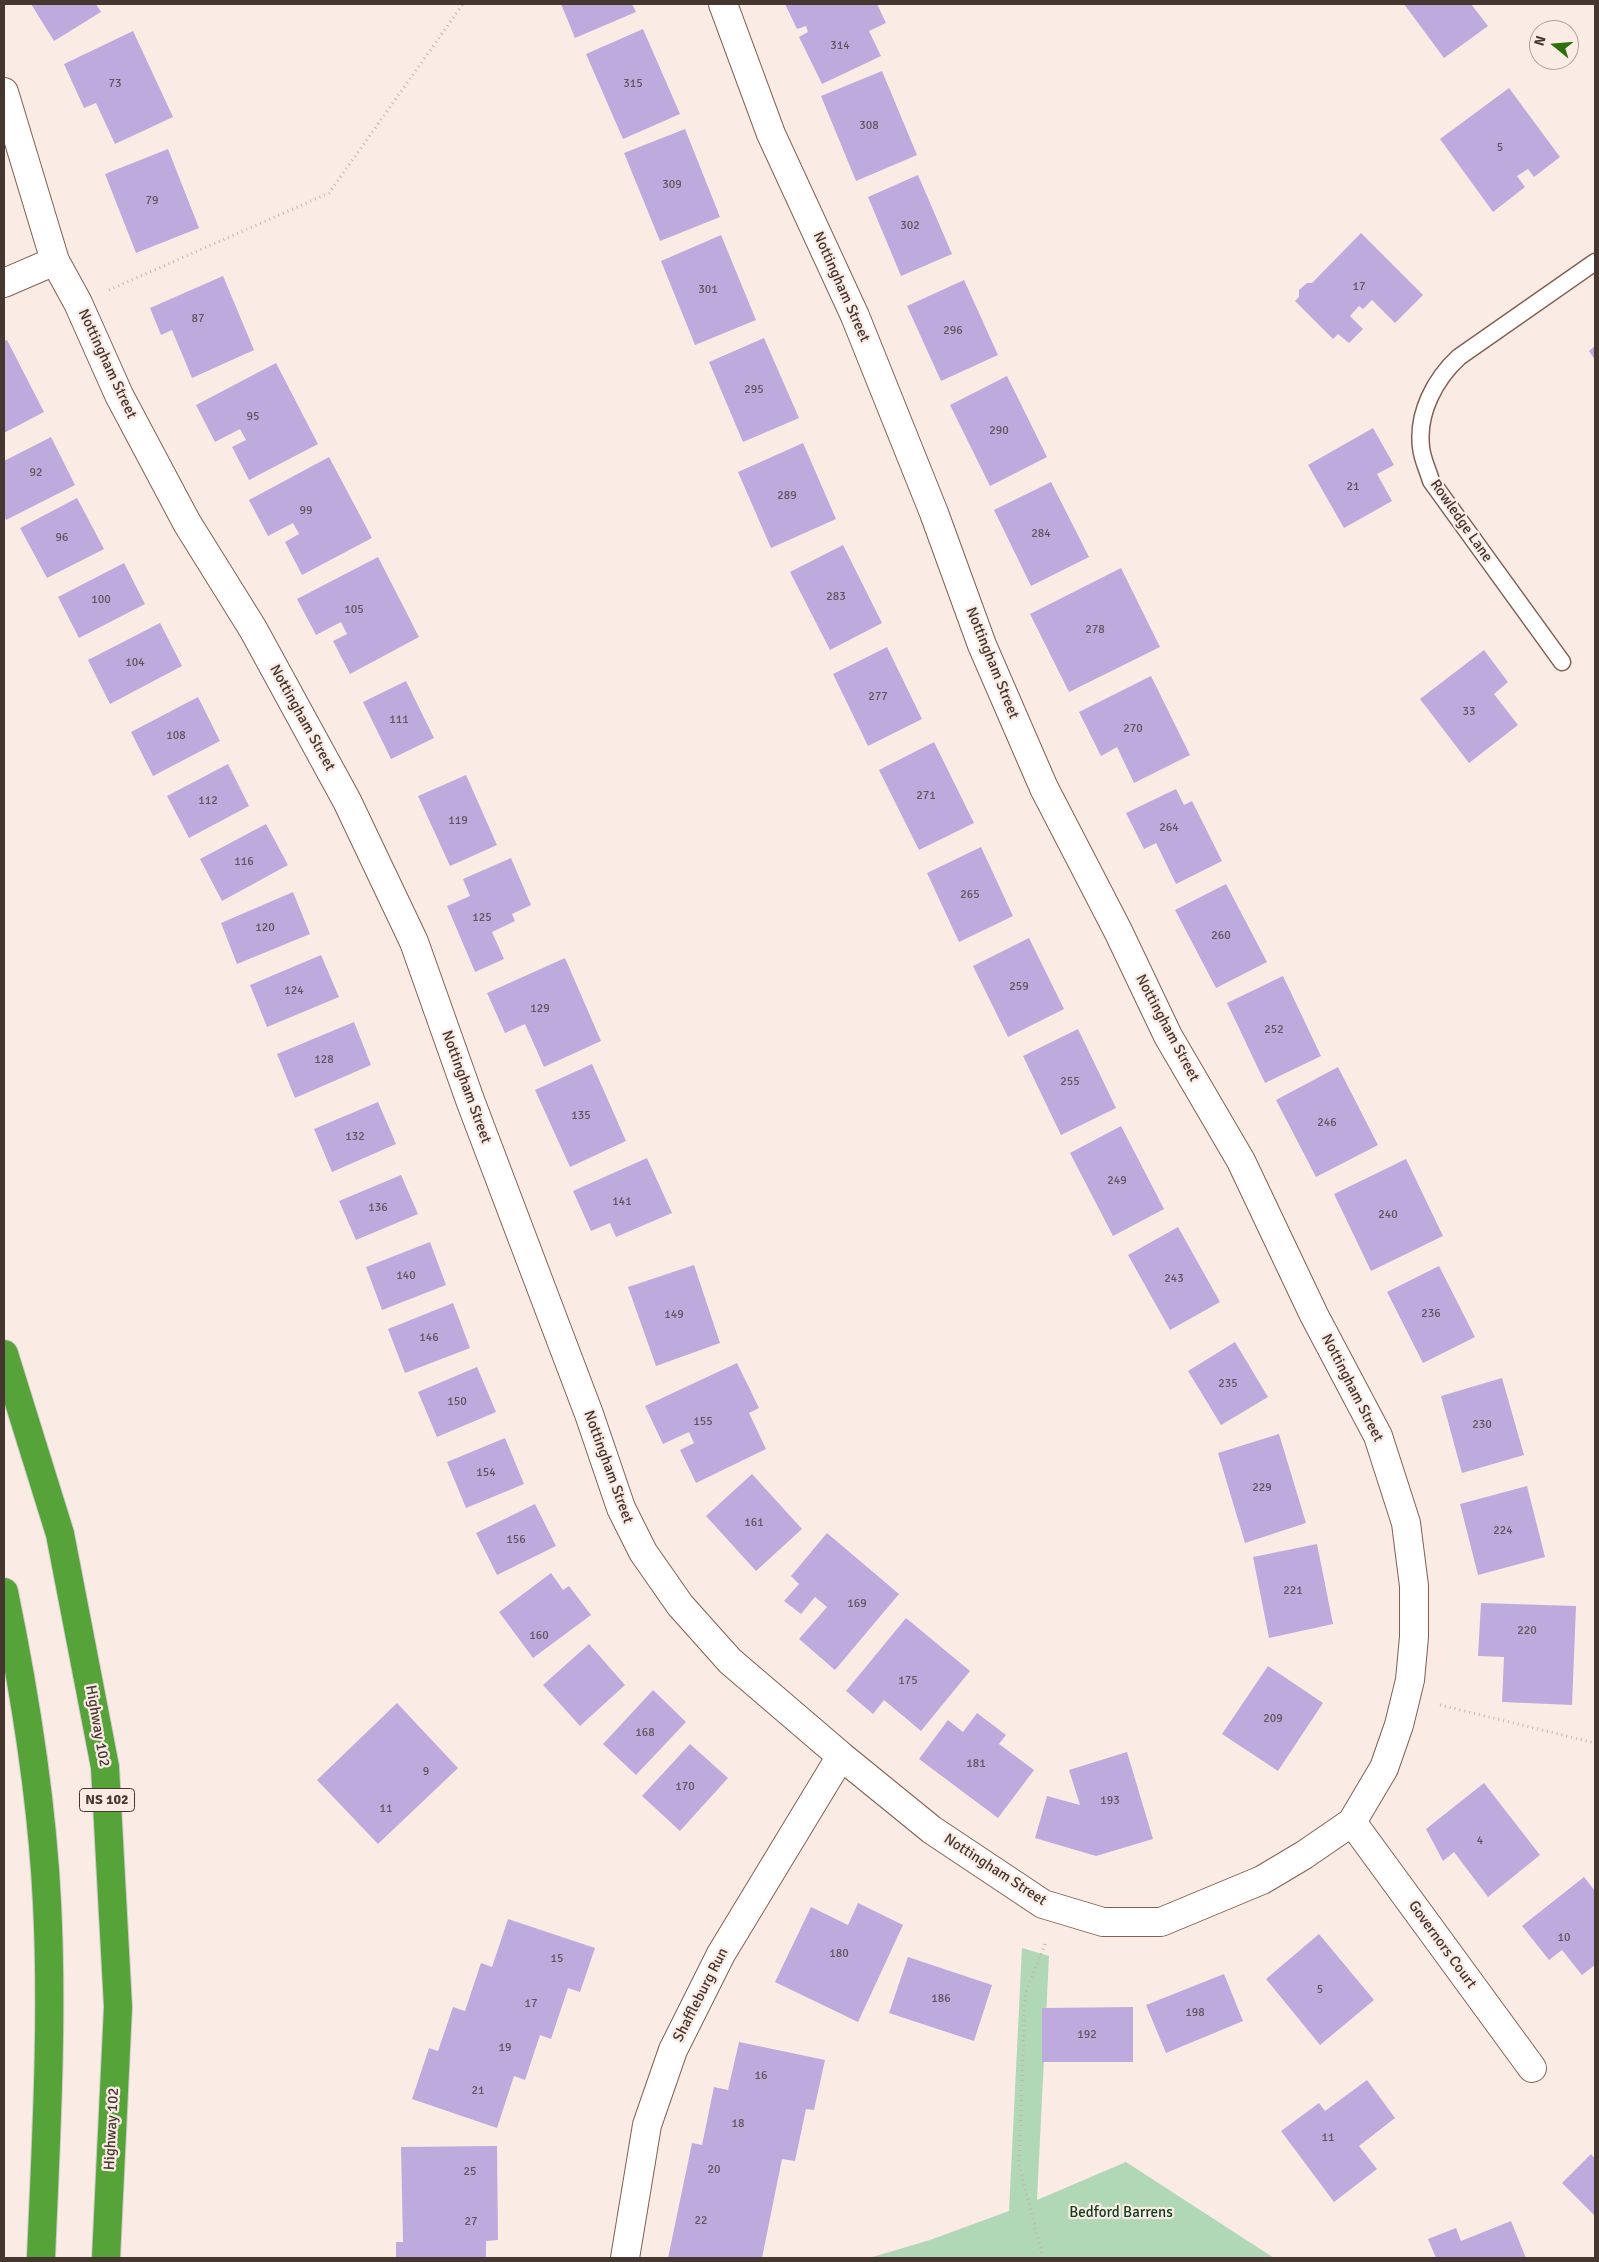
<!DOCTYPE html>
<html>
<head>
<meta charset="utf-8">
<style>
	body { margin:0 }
	#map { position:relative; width:1599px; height:2262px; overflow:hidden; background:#fbebe5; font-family:Signika,sans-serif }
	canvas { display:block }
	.frame { position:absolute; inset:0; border:5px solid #453630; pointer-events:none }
	.north { position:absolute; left:1529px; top:20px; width:50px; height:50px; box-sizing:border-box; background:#fbebe5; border:1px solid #b2a39d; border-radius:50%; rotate:287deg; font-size:14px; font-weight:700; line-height:20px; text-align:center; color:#453630 }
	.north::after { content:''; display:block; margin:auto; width:18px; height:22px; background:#2c6f0b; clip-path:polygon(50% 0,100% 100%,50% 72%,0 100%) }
</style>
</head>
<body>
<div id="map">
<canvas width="1599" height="2262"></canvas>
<div class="frame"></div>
<div class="north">N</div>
</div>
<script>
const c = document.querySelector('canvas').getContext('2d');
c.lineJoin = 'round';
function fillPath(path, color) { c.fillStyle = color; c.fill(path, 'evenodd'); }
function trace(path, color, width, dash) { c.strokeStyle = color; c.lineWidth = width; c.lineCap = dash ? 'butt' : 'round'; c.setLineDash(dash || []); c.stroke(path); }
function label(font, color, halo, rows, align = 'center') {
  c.font = font + ' Signika,sans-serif'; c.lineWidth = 4.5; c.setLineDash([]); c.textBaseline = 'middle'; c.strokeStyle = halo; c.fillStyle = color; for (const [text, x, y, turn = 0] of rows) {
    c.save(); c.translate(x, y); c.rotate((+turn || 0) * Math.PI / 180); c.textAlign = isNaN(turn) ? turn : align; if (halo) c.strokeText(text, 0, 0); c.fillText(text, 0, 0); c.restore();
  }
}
fillPath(new Path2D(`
	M1022,1948L1049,1956L1037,2200L1126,2162L1274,2258H869L930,2240L1009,2211Z`), '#b0d7b6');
fillPath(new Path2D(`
	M31,4H96L101,12L54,41Z
	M561,4H632L636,12L575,38Z
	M785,4H877L886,23L869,31L881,56L822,84L799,37L808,32L806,26L797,29Z
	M1404,4H1471L1488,26L1444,58Z
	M643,29L680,114L623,139L586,54Z
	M133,31L173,117L115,144L96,103L84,108L64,64Z
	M882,71L917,155L856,181L821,96Z
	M1509,88L1560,157L1534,177L1528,169L1517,176L1525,187L1493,212L1440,139Z
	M685,129L720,217L660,241L624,153Z
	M168,149L199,228L136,253L105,174Z
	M918,175L952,254L901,276L868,197Z
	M1361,233L1423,295L1395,323L1372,300L1363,309L1359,306L1350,316L1363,329L1349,343L1338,334L1333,339L1295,301L1299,297V290L1307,283H1312Z
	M721,235L756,320L695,345L661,261Z
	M223,276L254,350L192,378L172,330L161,335L150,308Z
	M964,280L998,355L941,381L907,306Z
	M764,338L799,418L743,442L709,362Z
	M7,340L44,412L4,433V341Z
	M1595,346V360L1589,351Z
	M276,363L318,444L249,480L232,447L246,440L240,429L215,442L196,405Z
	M1007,376L1047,457L990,486L950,405Z
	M1373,428L1394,465L1377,474L1392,501L1344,528L1308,465Z
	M51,437L75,485L6,520L4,515V461Z
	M803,443L836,519L771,548L738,472Z
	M329,457L372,538L302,575L285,542L299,534L293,523L268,536L249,500Z
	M1051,482L1089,557L1031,586L994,510Z
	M77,498L104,549L47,578L20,528Z
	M843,545L882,623L830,650L790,572Z
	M378,557L419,637L350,674L333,641L347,634L341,622L316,635L297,599Z
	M124,563L145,604L79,638L58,597Z
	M1121,568L1160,647L1069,692L1030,614Z
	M160,623L182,666L110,704L88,660Z
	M887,647L922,719L868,746L833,674Z
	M1484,650L1508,682L1494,694L1518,725L1469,763L1420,699Z
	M1151,676L1190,755L1134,783L1117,747L1101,756L1079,712Z
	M406,681L434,738L391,759L363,702Z
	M198,697L220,741L153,776L131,732Z
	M934,742L974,823L919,850L879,770Z
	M228,764L249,806L189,838L167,796Z
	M466,775L497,845L450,866L418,796Z
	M1176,789L1184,805L1192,801L1222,861L1176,884L1156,843L1144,849L1126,813Z
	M266,824L288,865L222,901L200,859Z
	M981,847L1013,916L959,942L927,873Z
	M511,858L531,905L512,914L515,921L492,932L504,959L475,972L447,906L470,896L463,879Z
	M1226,884L1267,962L1216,988L1175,910Z
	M293,892L310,934L237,964L221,923Z
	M1029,938L1064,1009L1008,1037L973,966Z
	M321,955L339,997L267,1027L250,985Z
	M565,958L601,1041L544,1067L525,1024L505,1033L487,993Z
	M1283,976L1321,1056L1265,1083L1227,1003Z
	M354,1022L371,1065L295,1098L277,1054Z
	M1078,1029L1116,1108L1061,1135L1023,1056Z
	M592,1064L626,1141L570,1167L535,1090Z
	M1338,1067L1378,1145L1316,1177L1276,1100Z
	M378,1102L396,1144L332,1172L314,1129Z
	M1121,1126L1164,1209L1113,1236L1070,1153Z
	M647,1158L672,1213L616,1237L610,1223L591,1231L573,1191Z
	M1406,1159L1443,1236L1371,1271L1334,1194Z
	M401,1175L418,1214L356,1240L339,1201Z
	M1178,1227L1220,1302L1170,1330L1128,1255Z
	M430,1242L446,1285L382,1310L366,1267Z
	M694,1265L720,1343L656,1366L628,1287Z
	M1439,1266L1475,1337L1423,1363L1387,1292Z
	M453,1303L470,1348L405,1373L388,1329Z
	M1235,1342L1268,1397L1221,1425L1188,1371Z
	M737,1363L759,1408L749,1413L766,1449L696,1483L680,1450L694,1443L689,1432L663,1444L645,1406Z
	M477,1367L496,1412L437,1437L418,1392Z
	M1502,1378L1524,1455L1462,1473L1441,1396Z
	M1279,1434L1306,1523L1245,1543L1218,1453Z
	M505,1438L524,1484L466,1508L447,1462Z
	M752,1474L802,1529L756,1571L706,1516Z
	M1527,1486L1545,1557L1478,1575L1460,1504Z
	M535,1504L556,1546L497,1575L476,1533Z
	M827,1533L899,1594L835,1670L799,1639L827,1607L815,1597L801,1614L784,1601L799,1584L791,1576Z
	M1317,1544L1333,1624L1269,1638L1253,1557Z
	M551,1573L563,1590L569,1586L591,1615L533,1658L499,1612Z
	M1481,1603L1576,1606L1572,1705L1502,1702L1504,1657L1478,1656Z
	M906,1618L970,1671L921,1731L884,1700L873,1714L846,1691Z
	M589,1644L625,1685L580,1726L543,1685Z
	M1268,1666L1323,1703L1278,1771L1222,1734Z
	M653,1690L686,1722L636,1775L603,1744Z
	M397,1703L458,1768L378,1844L317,1780Z
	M977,1713L1006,1735L999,1744L1034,1770L998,1818L919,1759L948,1720L963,1732Z
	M690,1744L728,1778L680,1831L642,1796Z
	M1127,1752L1153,1839L1096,1856L1035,1838L1047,1796L1080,1805L1069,1770Z
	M1484,1783L1540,1855L1488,1897L1454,1852L1443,1861L1426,1829Z
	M1584,1877L1595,1891V1965L1582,1975L1562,1950L1549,1960L1522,1926Z
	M858,1903L903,1925L858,2022L775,1982L811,1907L848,1925Z
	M508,1919L595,1948L580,1992L568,1988L551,2039L540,2035L525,2080L514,2076L497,2128L412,2099L429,2048L438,2051L453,2007L465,2011L481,1963L492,1967Z
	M1319,1934L1374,2000L1320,2045L1266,1979Z
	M908,1957L992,1985L974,2041L889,2013Z
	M1224,1974L1243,2021L1166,2053L1146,2005Z
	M1133,2007V2062H1042V2008Z
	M739,2042L825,2060L814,2110L806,2109L795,2161L782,2159L762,2258H668L692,2143L702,2145L714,2087L728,2090Z
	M1367,2080L1395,2118L1359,2146L1377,2169L1334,2202L1281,2131L1319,2103L1325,2111Z
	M497,2146L498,2240L486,2241V2258H396V2242H403L401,2147Z
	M1591,2154L1595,2159V2216L1562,2183Z
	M1511,2221L1526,2258H1436L1428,2239L1456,2228L1461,2241Z`), '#bfaade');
const lane = new Path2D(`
	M1562,662L1431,481C1428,470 1422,459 1421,447C1417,413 1435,379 1459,357L1595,262`);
const street = new Path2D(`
	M4,92L55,261L78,303L119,395L187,523L253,629L347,801L414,942L470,1100L589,1414L621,1508L643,1552L680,1605L730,1661L841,1756L932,1830L1043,1904L1103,1922H1161L1262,1880L1304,1855L1352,1822L1384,1768L1399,1725L1410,1680L1414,1637V1586L1406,1523L1378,1436L1314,1315L1241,1161L1168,1036L1118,931L1044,788L982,645L934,513L855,316L771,134L723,4
	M4,283L55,261
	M1352,1822L1532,2068
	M625,2258L647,2125L673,2050L721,1954L841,1756`);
const highway = new Path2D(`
	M4,1354L60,1534L105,1767L118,2007L106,2258
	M4,1592C25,1694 42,1799 47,1903C53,2021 46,2140 41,2258`);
trace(lane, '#826053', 19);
trace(street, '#826053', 30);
trace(highway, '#cfcbc9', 30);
trace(new Path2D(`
	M109,290L329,193L463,4
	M1440,1705L1595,1743
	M1043,2258L1019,2164L1025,1994L1046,1942`), '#c4b4ae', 3, [1, 4]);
trace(lane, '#fff', 16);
trace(street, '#fff', 28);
trace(highway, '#55a339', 28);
label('12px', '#64535c', null, [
	["314",840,46],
	["73",115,84],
	["315",633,84],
	["308",869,126],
	["5",1500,148],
	["309",672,185],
	["79",152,201],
	["302",910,226],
	["17",1359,287],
	["301",708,290],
	["87",198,319],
	["296",953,331],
	["295",754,390],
	["95",253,417],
	["290",999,431],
	["92",36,473],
	["21",1353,487],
	["289",787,496],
	["99",306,511],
	["284",1041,534],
	["96",62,538],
	["283",836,597],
	["100",101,600],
	["105",354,610],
	["278",1095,630],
	["104",135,663],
	["277",878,697],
	["33",1469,712],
	["111",399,720],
	["270",1133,729],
	["108",176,736],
	["271",926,796],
	["112",208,801],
	["119",458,821],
	["264",1169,828],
	["116",244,862],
	["265",970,895],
	["125",482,918],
	["120",265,928],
	["260",1221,936],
	["259",1019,987],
	["124",294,991],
	["129",540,1009],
	["252",1274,1030],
	["128",324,1060],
	["255",1070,1082],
	["135",581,1116],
	["246",1327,1123],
	["132",355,1137],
	["249",1117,1181],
	["141",622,1202],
	["136",378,1208],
	["240",1388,1215],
	["140",406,1276],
	["243",1174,1279],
	["236",1431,1314],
	["149",674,1315],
	["146",429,1338],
	["235",1228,1384],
	["150",457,1402],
	["155",703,1422],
	["230",1482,1425],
	["154",486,1473],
	["229",1262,1488],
	["161",754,1523],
	["224",1503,1531],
	["156",516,1540],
	["221",1293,1591],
	["169",857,1604],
	["220",1527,1631],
	["160",539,1636],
	["175",908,1681],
	["209",1273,1719],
	["168",645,1733],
	["181",976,1764],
	["9",426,1772],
	["170",685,1787],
	["193",1110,1801],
	["11",386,1809],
	["4",1480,1841],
	["10",1564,1938],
	["180",839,1954],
	["15",557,1959],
	["5",1320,1990],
	["186",941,1999],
	["17",531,2004],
	["198",1195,2013],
	["192",1087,2035],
	["19",505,2048],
	["16",761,2076],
	["21",478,2091],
	["18",738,2124],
	["11",1328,2138],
	["20",714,2170],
	["25",470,2172],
	["22",701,2221],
	["27",471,2222]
]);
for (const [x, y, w] of [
	[107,1800,55]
]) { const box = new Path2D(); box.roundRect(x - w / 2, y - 11.5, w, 23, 4); c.fillStyle = '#fbebe5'; c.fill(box); trace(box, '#453630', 1); }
label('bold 14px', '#453630', null, [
	["NS 102",107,1800]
]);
label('15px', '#453630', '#fbebe5', [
	["Nottingham Street",841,287,66],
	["Nottingham Street",107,364,65],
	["Rowledge Lane",1461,521,55],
	["Nottingham Street",992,663,68],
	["Nottingham Street",302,718,61],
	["Nottingham Street",1167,1028,62],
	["Nottingham Street",466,1087,70],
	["Nottingham Street",1352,1388,63],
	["Nottingham Street",608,1467,70],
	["Highway 102",97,1726,80],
	["Nottingham Street",995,1870,33],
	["Governors Court",1442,1945,54],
	["Shaffleburg Run",701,1995,-63],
	["Highway 102",112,2129,-87]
]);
label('15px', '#0a421d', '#fbebe5', [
	["Bedford Barrens",1121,2213]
]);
</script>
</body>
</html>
